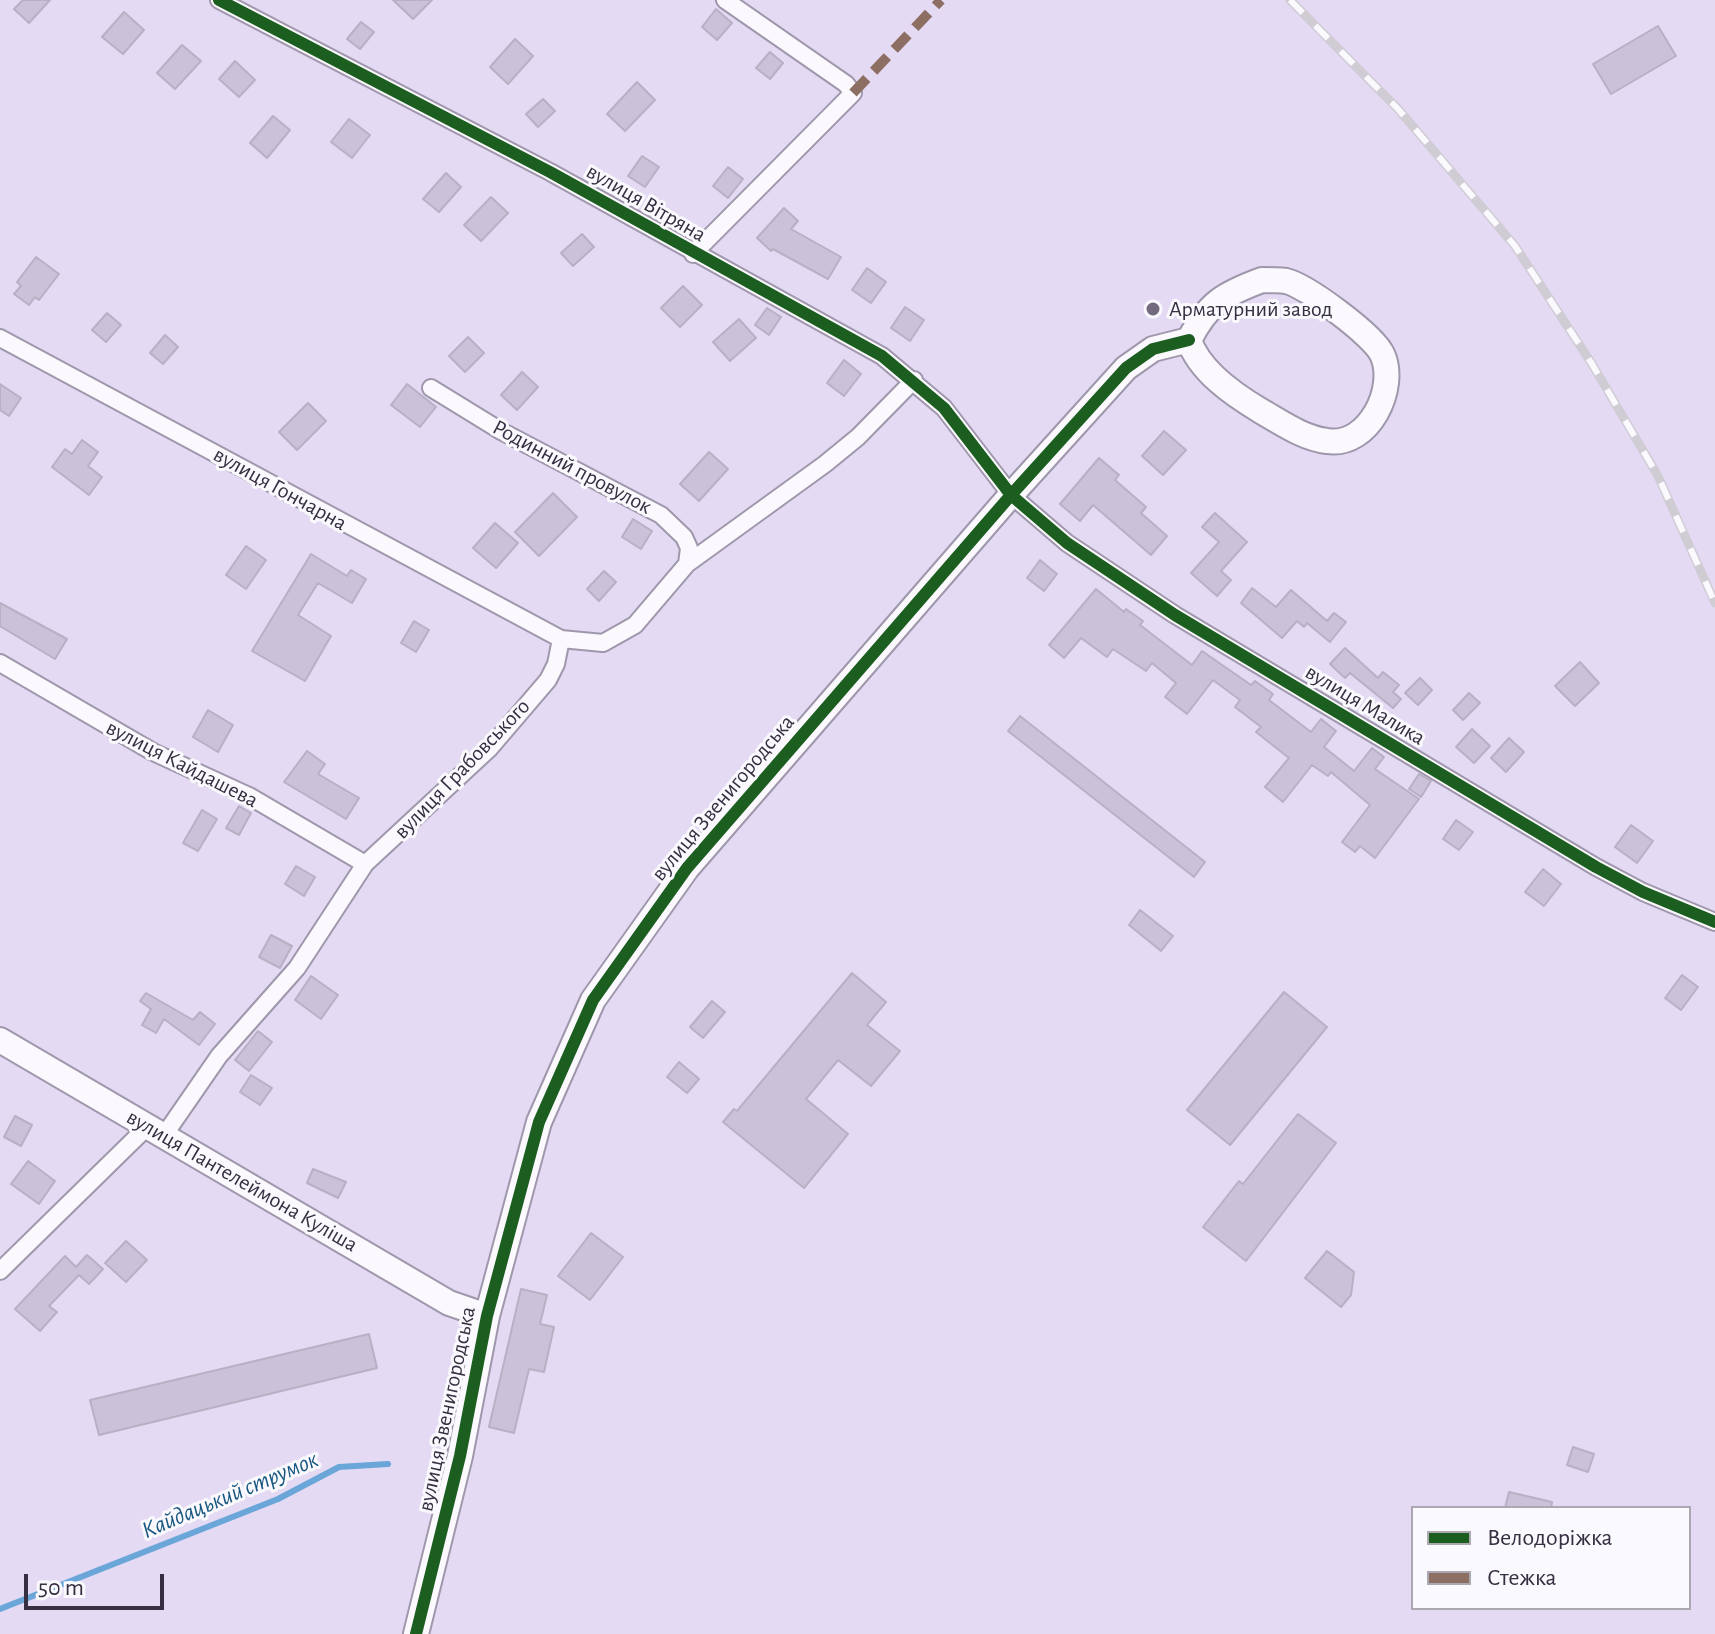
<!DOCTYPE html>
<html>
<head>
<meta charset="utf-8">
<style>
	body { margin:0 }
	#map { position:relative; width:1715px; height:1634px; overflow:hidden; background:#e4daf4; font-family:"Alegreya Sans",sans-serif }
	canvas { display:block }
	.legend { position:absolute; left:1411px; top:1506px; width:280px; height:104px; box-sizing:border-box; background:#faf9fd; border:2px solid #aca8b2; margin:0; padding:10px 14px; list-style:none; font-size:24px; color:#362e41 }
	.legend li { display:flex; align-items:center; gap:16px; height:40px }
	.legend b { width:40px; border:2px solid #aca8b2 }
	.scale { position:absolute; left:24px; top:1574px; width:140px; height:36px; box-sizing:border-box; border:4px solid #362e41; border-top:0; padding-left:10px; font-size:24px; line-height:28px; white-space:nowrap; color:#362e41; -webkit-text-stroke:6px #faf9fd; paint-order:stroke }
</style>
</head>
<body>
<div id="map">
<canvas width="1715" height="1634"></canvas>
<ul class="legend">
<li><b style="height:10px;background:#1b5e20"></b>Велодоріжка</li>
<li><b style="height:10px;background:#8d6e63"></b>Стежка</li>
</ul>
<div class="scale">50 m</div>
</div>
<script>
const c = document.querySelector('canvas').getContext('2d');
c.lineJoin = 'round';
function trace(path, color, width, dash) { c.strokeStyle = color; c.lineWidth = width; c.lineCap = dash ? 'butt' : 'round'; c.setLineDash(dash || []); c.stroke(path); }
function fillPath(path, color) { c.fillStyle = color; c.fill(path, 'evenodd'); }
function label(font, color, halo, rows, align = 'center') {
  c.font = font + ' "Alegreya Sans",sans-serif'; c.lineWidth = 6; c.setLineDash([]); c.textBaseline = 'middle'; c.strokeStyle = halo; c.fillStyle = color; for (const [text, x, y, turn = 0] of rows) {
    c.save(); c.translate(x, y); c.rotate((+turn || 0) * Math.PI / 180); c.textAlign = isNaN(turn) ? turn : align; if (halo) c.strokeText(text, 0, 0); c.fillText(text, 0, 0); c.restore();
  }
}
trace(new Path2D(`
	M0,1609L278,1499L339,1467L388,1464`), '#6ba6d9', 6);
const building = new Path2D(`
	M23,0H50L29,23L14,9Z
	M393,0H432L413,19Z
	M716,9L732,23L717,40L702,27Z
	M124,12L144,30L123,54L102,37Z
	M361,22L374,32L360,49L347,39Z
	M1658,26L1676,56L1611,94L1593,64Z
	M515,39L533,56L508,84L490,67Z
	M182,45L201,61L175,89L157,73Z
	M770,52L783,63L770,79L756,68Z
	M235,61L255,80L239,97L219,79Z
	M637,82L655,100L625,131L607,114Z
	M543,99L555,111L538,127L526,114Z
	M273,116L290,130L267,158L250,143Z
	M349,119L370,135L352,158L331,142Z
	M642,156L659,167L645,187L628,176Z
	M728,167L743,179L728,198L713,186Z
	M446,173L461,187L439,212L423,199Z
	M491,197L508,213L481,241L464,225Z
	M784,208L798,221L791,229L841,257L828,279L773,249L771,251L757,238Z
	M582,234L594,247L573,266L561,253Z
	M36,257L59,274L39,300L35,297L29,305L14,294L21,286L17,282Z
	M867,268L886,282L871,303L852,290Z
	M683,286L702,305L680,327L661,308Z
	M905,307L924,320L910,341L891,328Z
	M767,308L781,317L769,335L755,325Z
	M107,313L121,325L106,342L92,330Z
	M739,319L756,338L730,361L713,342Z
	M165,335L178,347L163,364L150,353Z
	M468,337L484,353L465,372L449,356Z
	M844,360L861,374L844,396L827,383Z
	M522,372L538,387L517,410L501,395Z
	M0,384L21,398L9,416L0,410Z
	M407,384L436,407L420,427L391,405Z
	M308,403L326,421L297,450L279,432Z
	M1164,431L1186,450L1163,475L1142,456Z
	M82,440L98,452L88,466L102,477L89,495L52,467L65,449L72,454Z
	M709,452L728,469L699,501L680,484Z
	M1099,458L1119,475L1115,480L1146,507L1141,513L1167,536L1151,555L1093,505L1080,521L1060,504Z
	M553,493L577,517L539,556L515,532Z
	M1215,513L1247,542L1221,571L1231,580L1217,596L1191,573L1219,542L1202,527Z
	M633,519L652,531L641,549L622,537Z
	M495,523L518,543L496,568L473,548Z
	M246,546L266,560L246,589L226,575Z
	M311,554L347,576L351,570L366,579L352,603L318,583L298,615L331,636L305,681L252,651Z
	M1040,560L1057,574L1044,591L1027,578Z
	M604,571L616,582L599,601L587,589Z
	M1252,588L1276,607L1291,590L1327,621L1334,613L1346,622L1330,642L1307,623L1304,627L1297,621L1282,638L1241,603Z
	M1096,589L1124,612L1126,609L1143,621L1140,625L1192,665L1202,651L1251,685L1255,681L1273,694L1269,700L1311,732L1321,719L1336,731L1324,747L1354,771L1372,748L1384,757L1375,769L1419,799L1375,858L1360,846L1355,852L1342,842L1370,805L1331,772L1328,776L1312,765L1283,802L1265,787L1289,758L1256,732L1261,727L1235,707L1240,700L1213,680L1187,714L1165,697L1176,683L1152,663L1146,671L1113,649L1107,657L1081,638L1064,658L1049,645Z
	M0,603L67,639L55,659L0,626Z
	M414,621L429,630L416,652L401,643Z
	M1345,648L1378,678L1383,672L1399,685L1393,692L1401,699L1393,708L1350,673L1345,678L1330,664Z
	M1580,662L1599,683L1575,706L1555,686Z
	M1420,678L1432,690L1418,705L1405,693Z
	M1469,693L1480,703L1463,720L1453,710Z
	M208,710L233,725L218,752L193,737Z
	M1020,716L1205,862L1194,877L1008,731Z
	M1472,729L1490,746L1474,763L1456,747Z
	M1509,738L1524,752L1506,772L1491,758Z
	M307,751L325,764L318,774L359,798L346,819L284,782Z
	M1419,774L1431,781L1421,797L1409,789Z
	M239,806L251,813L239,835L226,828Z
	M202,810L217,819L198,851L183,843Z
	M1456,820L1473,832L1459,850L1443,839Z
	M1631,825L1653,841L1637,863L1615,847Z
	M296,866L315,877L304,896L285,884Z
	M1543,869L1561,884L1544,906L1525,892Z
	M1140,910L1173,936L1161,951L1129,925Z
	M271,935L292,946L280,968L259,957Z
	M852,973L886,1002L867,1025L900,1051L871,1086L838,1060L806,1099L848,1134L804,1188L723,1122L734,1109L737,1111Z
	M1682,975L1698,987L1681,1010L1665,998Z
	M311,976L338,995L321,1019L295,1000Z
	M1284,992L1327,1027L1230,1145L1187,1110Z
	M146,993L193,1020L200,1012L215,1024L199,1045L164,1019L156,1033L142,1025L151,1009L140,1001Z
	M712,1001L725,1012L703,1038L690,1027Z
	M258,1031L272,1042L249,1071L235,1060Z
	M679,1062L699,1079L687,1093L667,1077Z
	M251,1075L272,1088L260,1105L240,1092Z
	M1298,1114L1336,1143L1246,1261L1203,1227L1239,1181L1243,1184Z
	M15,1116L32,1125L21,1146L4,1137Z
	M28,1161L55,1181L39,1204L11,1184Z
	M313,1169L346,1182L338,1198L307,1183Z
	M591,1233L623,1257L590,1300L558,1276Z
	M126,1241L147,1260L126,1282L105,1263Z
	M1327,1251L1354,1272L1351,1295L1341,1307L1305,1278Z
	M87,1255L103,1269L89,1284L79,1275L49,1306L57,1312L40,1331L15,1309L65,1256L76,1267Z
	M521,1289L547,1295L540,1324L554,1327L544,1372L529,1369L514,1433L489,1427Z
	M369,1334L377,1368L99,1435L90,1400Z
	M1573,1447L1594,1454L1588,1472L1567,1465Z
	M1509,1492L1552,1502L1551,1508H1505Z`);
fillPath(building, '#cbc2da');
trace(building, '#b8b0c4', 2);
const street = new Path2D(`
	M219,0L550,172L882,356L944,408L1011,495L1067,543L1175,615L1596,867L1643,892L1715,922
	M693,254L853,93L846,84L725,0
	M0,338L561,639
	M431,388L501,431L661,515L684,537L689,548L687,564
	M0,663L153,752L249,796L365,864
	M163,1137L219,1056L297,968L365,864L489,749L548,680L556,664L561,639L603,643L635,625L687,564L825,464L858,437L914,380
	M0,1271L147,1127`);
const secondary = new Path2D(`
	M1262,280C1269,280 1278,280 1286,281C1307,286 1373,335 1382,354C1398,387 1369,448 1327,441C1303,438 1282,423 1261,411C1234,395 1199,371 1189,340C1208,303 1224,294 1262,280Z
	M0,1040L449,1303L487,1316
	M416,1634L460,1456L487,1316L539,1122L593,1000L687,868L1011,495L1126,368L1153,349L1189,340`);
trace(street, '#9f97ab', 20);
trace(secondary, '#9f97ab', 28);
trace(street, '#fbf9fd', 16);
trace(secondary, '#fbf9fd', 24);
const rail = new Path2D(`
	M1290,0L1398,109L1515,246L1592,364L1658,476L1715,603`);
trace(rail, '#d0ccd4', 9);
trace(rail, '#faf9fd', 6, [18]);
trace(new Path2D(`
	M853,93L941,0`), '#8d6e63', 10, [20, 10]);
trace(new Path2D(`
	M219,0L550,172L882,356L944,408L1011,495L1067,543L1175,615L1596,867L1643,892L1715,922
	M416,1634L460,1456L487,1316L539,1122L593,1000L687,868L1011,495L1126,368L1153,349L1189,340`), '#1b5e20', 12);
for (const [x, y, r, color] of [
	[1153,309,8,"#736a80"]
]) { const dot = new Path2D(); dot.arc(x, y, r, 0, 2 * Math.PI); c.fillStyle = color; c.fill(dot); trace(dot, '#faf9fd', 3); }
label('22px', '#362e41', '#faf9fd', [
	["вулиця Вітряна",646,203,30],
	["Родинний провулок",572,467,28],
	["вулиця Гончарна",280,489,29],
	["вулиця Малика",1365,705,31],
	["вулиця Кайдашева",182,764,27],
	["вулиця Грабовського",462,769,-46],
	["вулиця Звенигородська",723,798,-50],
	["вулиця Пантелеймона Куліша",242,1181,30],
	["вулиця Звенигородська",447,1409,-78]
]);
label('22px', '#362e41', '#faf9fd', [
	["Арматурний завод",1169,309]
], 'left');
label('italic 24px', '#185781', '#faf9fd', [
	["Кайдацький струмок",230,1495,-23]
]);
</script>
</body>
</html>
